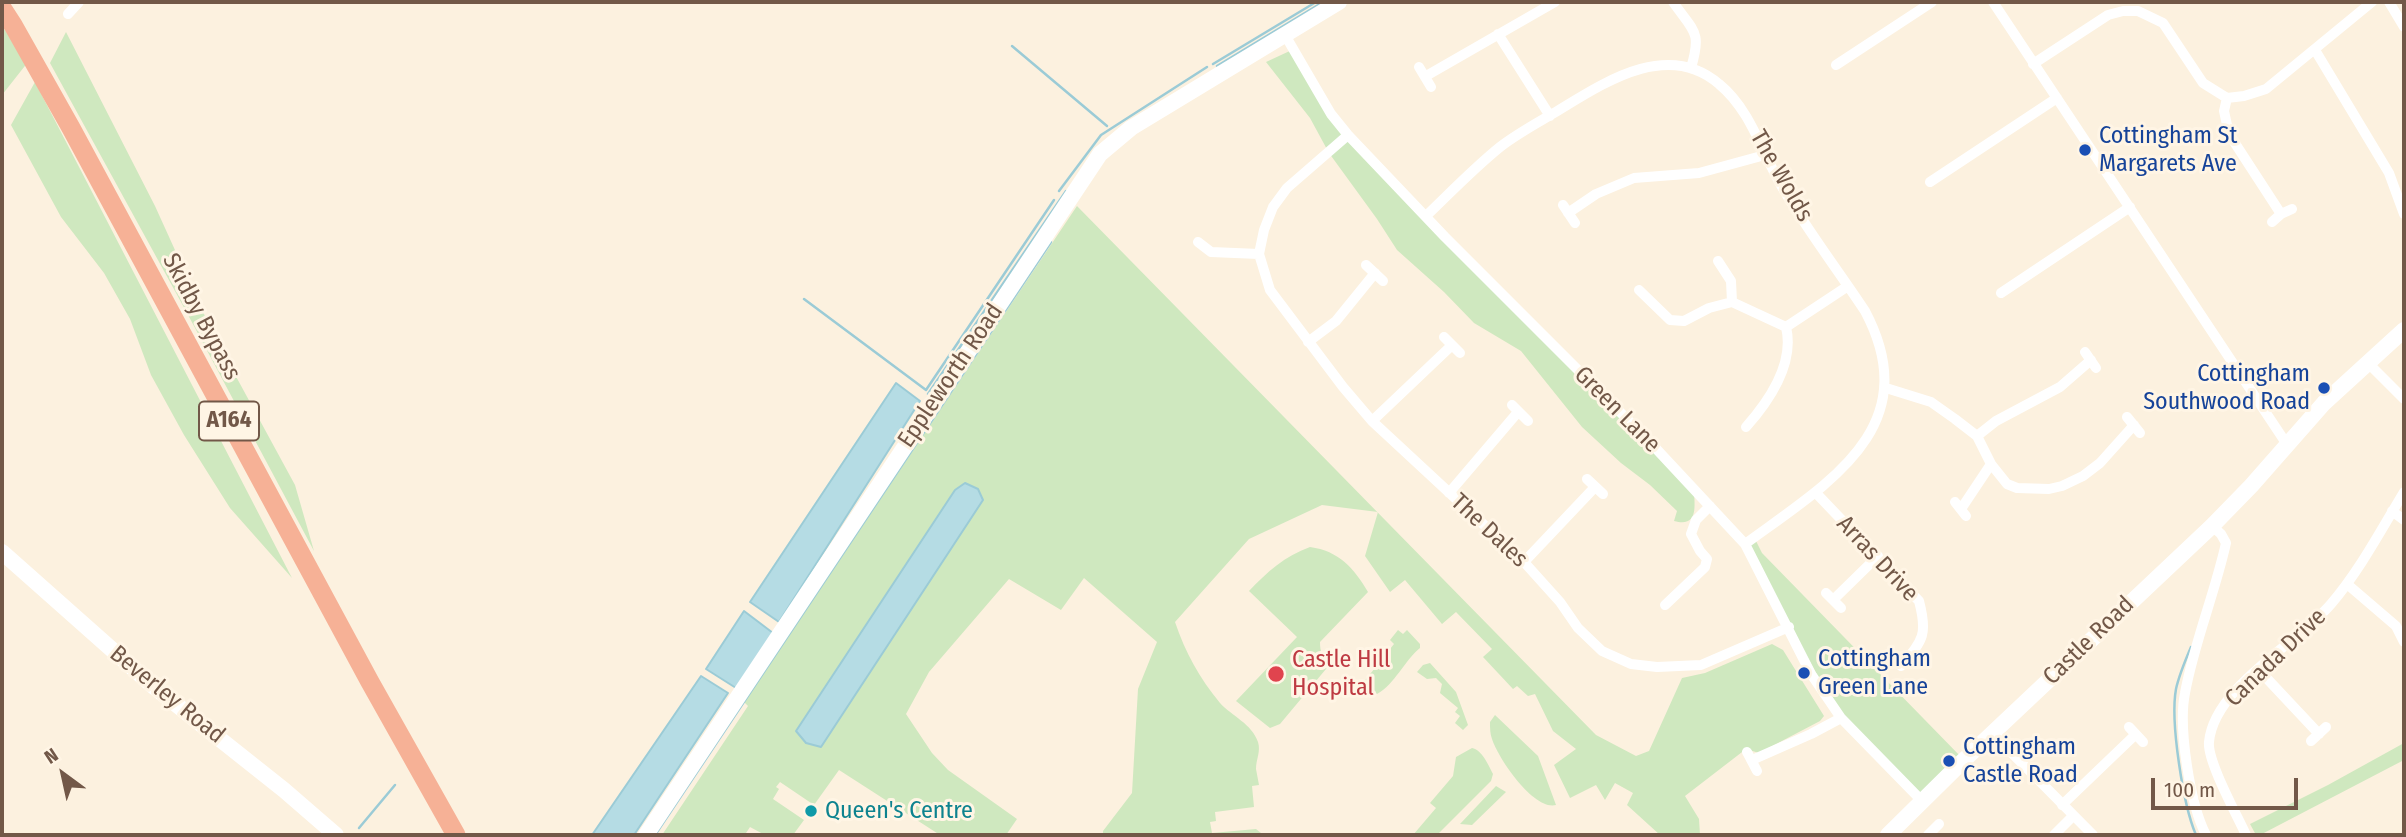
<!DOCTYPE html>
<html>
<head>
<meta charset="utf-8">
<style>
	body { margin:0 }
	#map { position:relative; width:2406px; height:837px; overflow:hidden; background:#fcf1df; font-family:"Fira Sans Condensed",sans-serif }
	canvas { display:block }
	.frame { position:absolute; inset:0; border:4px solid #725848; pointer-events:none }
	.north { position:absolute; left:28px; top:739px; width:70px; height:70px; -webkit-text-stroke:5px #fff5e5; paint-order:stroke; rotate:327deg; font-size:19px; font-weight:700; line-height:28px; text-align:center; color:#725848 }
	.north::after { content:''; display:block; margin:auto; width:24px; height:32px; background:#725848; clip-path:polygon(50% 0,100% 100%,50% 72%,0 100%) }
	.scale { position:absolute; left:2151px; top:778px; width:147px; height:32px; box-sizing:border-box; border:4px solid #725848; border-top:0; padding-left:9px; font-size:21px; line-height:24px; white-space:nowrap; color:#725848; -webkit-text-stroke:5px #fff5e5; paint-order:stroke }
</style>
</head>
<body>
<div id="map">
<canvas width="2406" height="837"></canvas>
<div class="frame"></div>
<div class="north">N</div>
<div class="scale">100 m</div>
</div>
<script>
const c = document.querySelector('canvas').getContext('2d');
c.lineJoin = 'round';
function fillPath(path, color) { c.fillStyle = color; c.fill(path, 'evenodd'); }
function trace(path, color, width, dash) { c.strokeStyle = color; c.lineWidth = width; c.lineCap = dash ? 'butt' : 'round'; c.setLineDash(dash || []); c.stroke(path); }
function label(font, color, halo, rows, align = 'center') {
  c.font = font + ' "Fira Sans Condensed",sans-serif'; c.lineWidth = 6; c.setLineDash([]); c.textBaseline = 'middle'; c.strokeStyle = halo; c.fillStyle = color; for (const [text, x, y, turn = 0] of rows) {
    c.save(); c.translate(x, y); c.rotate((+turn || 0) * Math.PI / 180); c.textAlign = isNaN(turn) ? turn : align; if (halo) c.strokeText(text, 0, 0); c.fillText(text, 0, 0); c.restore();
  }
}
fillPath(new Path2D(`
	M2,26L28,62L2,95Z
	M66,32L155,206L214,336L295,485L314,551L187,313L50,63Z
	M1294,49L1331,114L1694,488C1694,504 1700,528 1674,521L1677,511L1650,485L1621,463L1582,427L1521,351L1474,323L1444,292L1397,250L1377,219L1329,153L1310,118L1266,62Z
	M35,82L292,578L230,508L184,435L151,375L130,319L104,273L61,217L11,125Z
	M1077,206L1596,735L1636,756L1649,751L1682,678L1705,673L1772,644L1783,650L1824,716L1820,721L1759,753L1746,749L1685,796L1699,819L1700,835H1660L1627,805L1633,793L1615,783L1605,800L1596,785L1570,798L1554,765L1576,749L1553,731L1535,694L1528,696L1517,686L1513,689L1483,657L1492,649L1456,612L1442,624L1405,580L1390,592L1365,556L1378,512L1322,505L1249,539L1175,622C1185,652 1200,679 1220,703C1232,716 1252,724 1258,742C1261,752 1256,759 1256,769C1257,774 1258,780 1259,785L1252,786L1254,807L1215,812L1216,821L1210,822L1212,833L1256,829L1261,833L1259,835H1103V831L1132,793L1138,689L1157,642L1084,578L1061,610L1009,579L929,672L906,714L932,753L948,770L1017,819L1006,835H940L839,770L814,805L780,782L776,787L779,789L773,799L804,820L793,835H765L750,827L746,833L748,835H662L748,706L744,702Z
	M1754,537L1762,553L1964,760L1923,802L1841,718L1745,544Z
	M1310,547C1339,551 1354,568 1368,592L1320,642C1320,652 1322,658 1331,663L1280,724L1270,728L1236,701L1297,637L1249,591C1267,572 1285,556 1310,547Z
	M1398,630L1403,634L1407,630L1420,644V648C1404,661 1395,684 1377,694L1363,683L1394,644L1390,640Z
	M1430,663L1456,692L1468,725L1463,730L1455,723L1460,716L1455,712L1458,708L1440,693L1442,684L1436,678L1427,679L1417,672L1423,665Z
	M1495,715L1538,756L1556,805C1534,811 1498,758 1492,739C1490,734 1490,728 1490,722Z
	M2404,743V760L2260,835H2256L2250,824L2328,785Z
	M1472,748C1482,750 1488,764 1493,774L1491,781L1437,835H1413L1436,808L1430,803L1453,776L1456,757Z
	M1496,786L1506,792L1472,825L1460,824Z`), '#cfe8bf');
const water = new Path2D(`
	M896,383L920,401L779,622L750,602Z
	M965,483L978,489L983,500L821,747L806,743L796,731L955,490Z
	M744,611L773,633L736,688L706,669Z
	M701,676L728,693L634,835H592Z`);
fillPath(water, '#b5dce4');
trace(water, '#9bcbd6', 2);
trace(new Path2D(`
	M1012,46L1107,126
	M1213,64L1316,2
	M1217,66L1323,2
	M1059,191L1101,135L1207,67
	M804,299L926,390L1054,200
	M928,394L1066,191
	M2191,647C2185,661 2179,675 2176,689C2170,721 2183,805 2196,835
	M359,828L395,785
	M655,835L1051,242`), '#9bcbd6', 2.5);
trace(new Path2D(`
	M1673,2C1694,32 1702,31 1691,68
	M1993,2L2286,443
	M2389,2L2404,27
	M68,14L79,2
	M1498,34L1550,116
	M1285,35L1331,114L1348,135L1445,237L1648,440L1745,544L1811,674L1841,718L1923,802
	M2315,50L2389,173L2404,214
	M2033,64L2108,15L2123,11H2138L2163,23L2203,83L2227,98L2244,96L2266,89L2372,2
	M1836,65L1932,2
	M1419,67L1431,87
	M1426,76L1555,2
	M2227,98L2224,111L2229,134L2281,214
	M1348,135L1287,188L1273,207L1264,230L1259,254L1270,290L1343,387L1372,421L1524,562L1560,602L1578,628L1602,651L1631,664L1657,667L1701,665L1789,627
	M1930,182L2057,98
	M1563,205L1575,223
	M1568,213L1596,194L1634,178L1699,173L1765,155
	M1426,216C1450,193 1474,168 1500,147C1518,133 1539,122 1559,110C1605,82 1668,40 1719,84C1751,110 1762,153 1782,187C1807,230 1838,270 1865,311C1927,428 1828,483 1745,544
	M2272,222L2281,214L2292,209
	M1198,242L1211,252L1259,254
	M1718,261L1731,281L1732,302
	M1366,265L1383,281
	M1639,290L1670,320L1684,321L1709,308L1732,302L1786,327
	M2001,293L2130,207
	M1444,337L1460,353
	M1308,342L1336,321L1375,273
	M2085,352L2096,368
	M2369,364L2404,399
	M1886,388L1931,402L1955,419L1977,436L1991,464L2007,484L2017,488L2049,489L2062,486L2083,476L2100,463L2134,425
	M1512,405L1528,421
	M2127,417L2140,433
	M1372,421L1452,345
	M1746,427C1769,401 1795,364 1786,327L1848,286
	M1977,436L1996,421L2060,387L2091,360
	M1587,479L1603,494
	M1449,493L1518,412
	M1816,493L1919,601C1928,635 1923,640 1901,666
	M1955,502L1966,516
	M1961,509L1991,464
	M2392,511L2404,520
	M1524,562L1595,487
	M2347,584L2396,626L2404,642
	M1826,593L1841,608
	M1833,600L1878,556
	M1665,605L1705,567L1707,559L1700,551L1691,534L1696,520L1710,506
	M2258,669L2319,734
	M2129,727L2143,742
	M1992,733L2093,835
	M2311,741L2326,727
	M1747,752L1757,771
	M1752,760L1811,734L1841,718
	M2062,805L2135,735
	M1928,835L1939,824
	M2054,835L2073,816
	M2206,835C2190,804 2178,727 2185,693C2194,643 2215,593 2226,543L2221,534L2212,526
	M2246,835C2237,815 2207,761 2209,742C2214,687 2298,643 2331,604C2360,570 2381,530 2404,492`), '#fff', 10);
trace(new Path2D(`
	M2,552L153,686L284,790L336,835
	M646,835L1100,154L1131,128L1339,2
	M1888,835L1964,760L2212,526L2251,486L2324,403L2404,330`), '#fff', 16);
trace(new Path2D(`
	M2,8L13,25L71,128L370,682L456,835`), '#f6b196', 19);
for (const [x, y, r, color] of [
	[2085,150,7,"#1a4fb4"],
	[2324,388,7,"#1a4fb4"],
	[1804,673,7,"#1a4fb4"],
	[1276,674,9,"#e0444e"],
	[1949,761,7,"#1a4fb4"],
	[811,811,7,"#0f9aa8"]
]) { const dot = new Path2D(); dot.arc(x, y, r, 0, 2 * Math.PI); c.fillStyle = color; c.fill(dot); trace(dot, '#fff5e5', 2.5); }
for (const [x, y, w] of [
	[229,421,60]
]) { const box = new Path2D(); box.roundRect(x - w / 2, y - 19.5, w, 39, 5); c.fillStyle = '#fff5e5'; c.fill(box); trace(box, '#725848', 2); }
label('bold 23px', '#725848', null, [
	["A164",229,421]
]);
label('24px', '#164399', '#fff5e5', [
	["Cottingham St",2099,136],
	["Margarets Ave",2099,164],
	["Cottingham",2310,374,"right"],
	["Southwood Road",2310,402,"right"],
	["Cottingham",1818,659],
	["Green Lane",1818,687],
	["Cottingham",1963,747],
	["Castle Road",1963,775]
], 'left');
label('24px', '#725848', '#fff5e5', [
	["The Wolds",1781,176,60],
	["Skidby Bypass",201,317,62],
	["Eppleworth Road",951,376,-56],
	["Green Lane",1617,410,45],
	["The Dales",1489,531,43],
	["Arras Drive",1877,559,47],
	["Castle Road",2089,641,-44],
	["Canada Drive",2276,658,-44],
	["Beverley Road",167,695,39]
]);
label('24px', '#be3a42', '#fff5e5', [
	["Castle Hill",1292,660],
	["Hospital",1292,688]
], 'left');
label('24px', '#0d838f', '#fff5e5', [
	["Queen's Centre",825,811]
], 'left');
</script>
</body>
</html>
